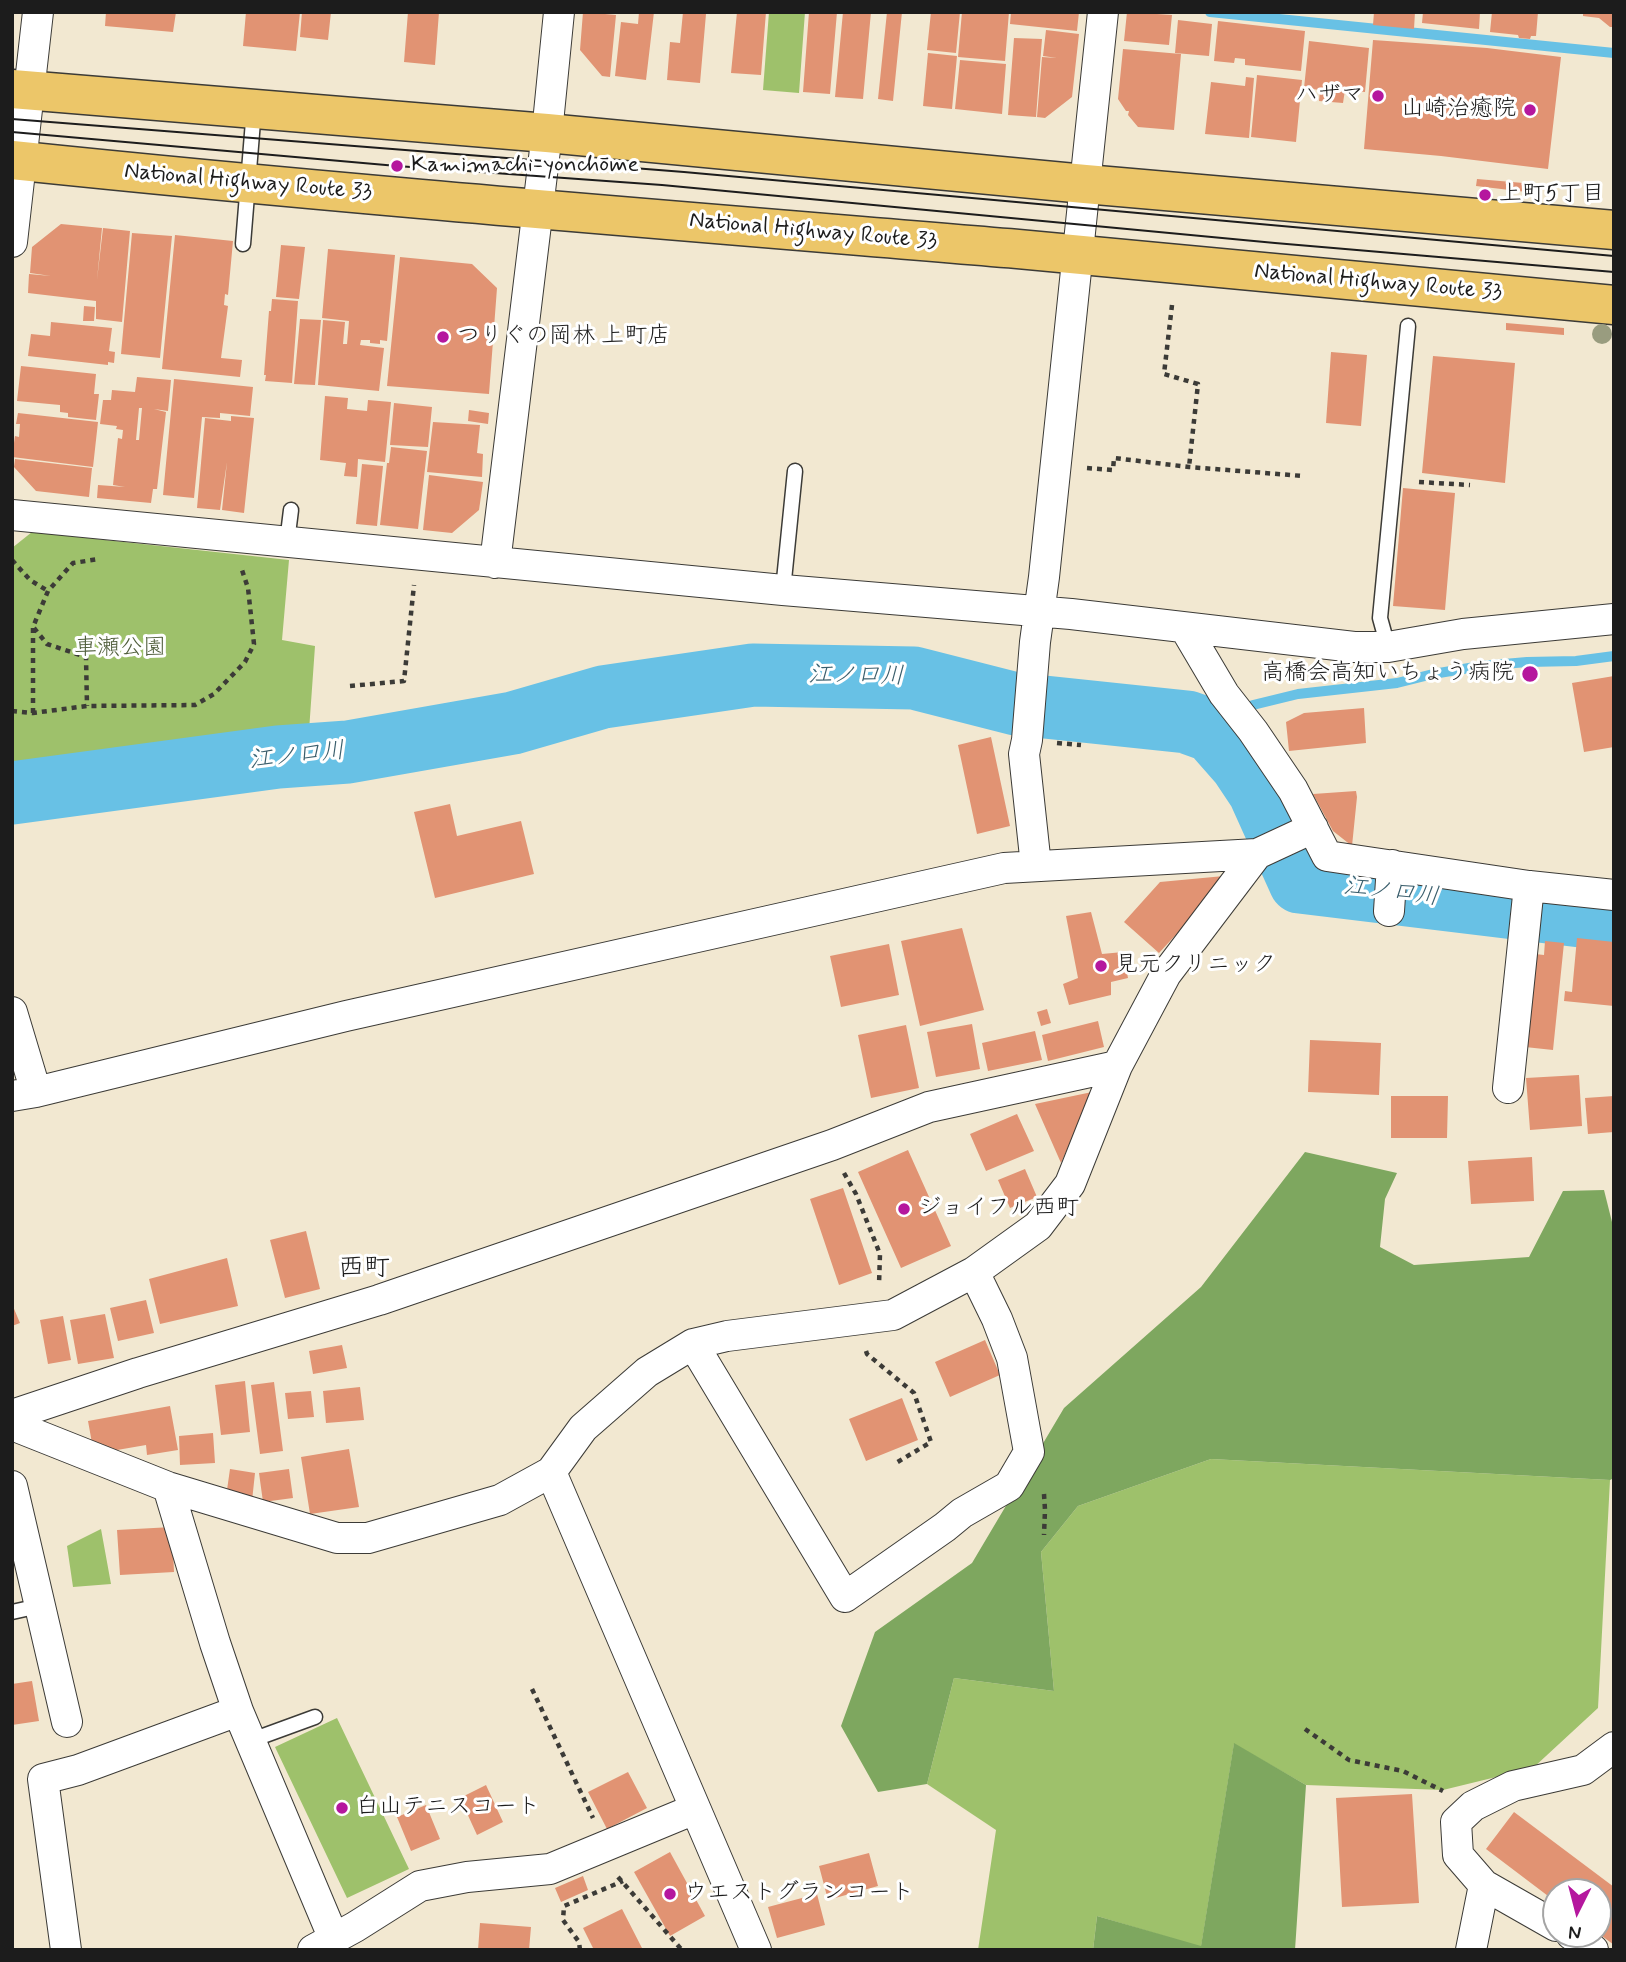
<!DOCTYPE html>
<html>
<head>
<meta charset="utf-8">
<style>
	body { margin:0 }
	#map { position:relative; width:1626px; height:1962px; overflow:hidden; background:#f2e8d1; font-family:Mynerve,sans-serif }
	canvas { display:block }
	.frame { position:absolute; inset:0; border:14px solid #1c1c1c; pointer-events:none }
	.north { position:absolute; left:1542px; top:1878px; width:70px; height:70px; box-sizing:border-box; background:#fff; border:2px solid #a4a4a4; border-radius:50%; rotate:186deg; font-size:19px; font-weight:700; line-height:28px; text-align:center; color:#1c1c1c }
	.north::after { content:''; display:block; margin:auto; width:24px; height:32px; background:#b5179e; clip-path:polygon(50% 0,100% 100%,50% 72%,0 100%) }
</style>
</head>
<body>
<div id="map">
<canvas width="1626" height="1962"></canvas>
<div class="frame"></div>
<div class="north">N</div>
</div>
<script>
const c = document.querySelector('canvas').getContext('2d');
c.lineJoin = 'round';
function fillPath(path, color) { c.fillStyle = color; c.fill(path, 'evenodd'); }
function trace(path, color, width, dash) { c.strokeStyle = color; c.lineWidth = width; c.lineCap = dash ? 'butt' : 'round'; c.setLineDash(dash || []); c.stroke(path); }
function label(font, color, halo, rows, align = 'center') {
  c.font = font + ' Mynerve,"Klee One",sans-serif'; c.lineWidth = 6; c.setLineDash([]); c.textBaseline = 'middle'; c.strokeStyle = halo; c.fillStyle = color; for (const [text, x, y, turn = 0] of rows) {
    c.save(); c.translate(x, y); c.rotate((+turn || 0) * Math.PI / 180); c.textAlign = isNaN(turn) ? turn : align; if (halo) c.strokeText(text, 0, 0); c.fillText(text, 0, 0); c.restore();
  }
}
fillPath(new Path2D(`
	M769,12H805L799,93L763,90Z
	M32,532L289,560L282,640L315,646L308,745C209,751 110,755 12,774V548Z
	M1211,1459L1610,1480L1598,1708L1533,1768L1443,1790L1306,1785L1234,1744L1201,1947L1097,1916L1093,1950H978L996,1830L927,1784L954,1678L1054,1691L1041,1552L1078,1506Z
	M101,1529L111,1584L73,1587L67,1546Z
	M337,1718L409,1869L347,1898L275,1747Z`), '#9ec16b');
fillPath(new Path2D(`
	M1305,1152L1397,1173L1385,1199L1380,1247L1414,1265L1529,1257L1563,1191L1604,1190L1614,1230V1478L1610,1480L1211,1459L1078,1506L1041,1552L1054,1691L954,1678L927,1784L878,1792L841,1726L875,1632L972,1563L1064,1408L1201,1287Z
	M1234,1743L1306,1785L1295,1950H1093L1097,1916L1201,1946Z`), '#7ea75f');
trace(new Path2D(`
	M1210,12L1614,53
	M1212,731L1253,705L1298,694L1397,683L1433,674L1481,666L1527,662L1576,661L1614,656`), '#68c1e5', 10);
trace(new Path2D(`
	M12,793L278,757L348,752L513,723L603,697L753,675L914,678L1016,704L1187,722L1212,731L1241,764L1259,791L1300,882L1614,920`), '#68c1e5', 63);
fillPath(new Path2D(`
	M106,12H176L173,32L105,26Z
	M246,12H300L296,51L243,46Z
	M302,12H331L328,40L300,37Z
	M408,12H439L435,65L404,62Z
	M583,12L616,15L610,77L602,76L580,50Z
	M639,12H654L646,80L615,76L621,22L638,24Z
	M683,12L706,14L700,83L667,80L670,42L680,43Z
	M737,12H766L761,75L731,73Z
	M809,12H837L830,94L803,92Z
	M843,12H871L863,99L835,97Z
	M887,12H902L893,101L878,99Z
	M931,12H960L956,53L927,50Z
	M962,12H1009L1005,61L958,57Z
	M1011,12H1079L1077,31L1010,24Z
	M1127,12L1172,15L1169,45L1124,41Z
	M1374,12H1415L1414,29L1373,25Z
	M1423,12H1480L1479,29L1422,23Z
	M1492,12H1538L1536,36H1531L1530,39L1519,38L1518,35L1490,32Z
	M1583,12H1614V27H1610L1599,18L1583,16Z
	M1178,20L1212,24L1209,56L1175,53Z
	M1218,21L1305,31L1301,71L1245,65V59L1235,58L1234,63L1214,61Z
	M1046,30L1079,34L1072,97L1045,118L1037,117L1042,57L1057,58L1043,56Z
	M1014,38L1042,39L1036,117L1008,115Z
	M1373,40L1487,48L1561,57L1548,169L1441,156L1364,149Z
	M1309,41L1369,48L1365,92L1345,90L1343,103L1319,101L1320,90L1304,88Z
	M1123,49L1181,54L1174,130L1138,127L1128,115L1129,111H1126L1118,99Z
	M928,53L957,56L952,109L923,106Z
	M960,60L1006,64L1002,114L955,109Z
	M1257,75L1302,80L1296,142L1251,137Z
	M1246,77L1254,78L1249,138L1205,134L1211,82L1245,86Z
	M1477,179L1535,184V193L1476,186Z
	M61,224L102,228L97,280L103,228L130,231L122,322L96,319V301L28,293L29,274L51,276L30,273L32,247Z
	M132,233L172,236L160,358L121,354Z
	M175,235L233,241L228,295L225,294L224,305L228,306L221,358L242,360L240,377L162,369Z
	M281,245L305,247L299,299L276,297Z
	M328,249L395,255L387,341L380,340V344L370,343V340H361L360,345L384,348L379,391L318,385L323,320L345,322L343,344H347L349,321L322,318Z
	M400,257L472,264L497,288L489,394L387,386Z
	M272,299L298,301L292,383L265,381L266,375H264L269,311H271Z
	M84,306L95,307L94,321H83Z
	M300,319L321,320L315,385L294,384Z
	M51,322L112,328L109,351L115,352L114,363L108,362V365L28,356L31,334L50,336Z
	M1506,323L1564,328V335L1506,330Z
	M1331,352L1367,355L1361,426L1326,423Z
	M1433,356L1515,363L1505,483L1422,473Z
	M21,366L96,374L94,394H99L96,420L68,417V413L60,412V405L17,401Z
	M137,377L171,380L168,411L154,409L166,412L157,489H153L151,503L97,498L98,485L125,487L113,485L118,438L122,439L123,430L116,429L117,426L100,424L103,400H111L112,390L135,392ZM139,408H142L139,440H136Z
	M174,379L253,387L250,416L220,413V418L202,417L194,498L163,495Z
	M325,396L348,398L347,409L367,411L368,400L391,402L385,462L358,459L357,477L344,476L346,463L320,460Z
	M394,403L432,407L428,447L390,445Z
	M469,410L489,413L488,424L468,421Z
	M18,413L98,422L93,467L12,457L15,436L19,437L20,424H16Z
	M231,416L254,418L244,513L222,510L227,462L220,510L197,508L205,418L231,421Z
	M433,422L480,425L477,453L483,454L482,477L427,472Z
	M391,447L427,451L418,529L380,525L387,463H389Z
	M15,459L92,468L89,497L36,491L14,467Z
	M362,464L383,466L377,526L356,524Z
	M429,475L483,482L479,510L452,533L423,530Z
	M1403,488L1455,493L1445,610L1393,606Z
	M1614,676V747L1584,752L1572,683Z
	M1364,708L1366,743L1289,751L1286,722L1304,713Z
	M991,737L1010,826L977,834L958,745Z
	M1356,791L1357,797L1352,846L1333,831L1313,794Z
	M450,804L457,836L521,821L534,874L435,898L414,812Z
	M1224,876L1195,914L1159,953L1124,922L1160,882Z
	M1091,912L1102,954L1123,952L1128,978L1111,982V995L1069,1005L1063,984L1078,978L1066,916Z
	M962,928L984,1010L920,1026L901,941Z
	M1577,938L1614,942V1006L1564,1001L1565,991L1572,992Z
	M1545,941L1564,943L1553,1050L1525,1047L1535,954L1544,955Z
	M889,944L899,995L841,1007L830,956Z
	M1047,1009L1051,1023L1041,1026L1037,1012Z
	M1098,1021L1104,1047L1048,1061L1042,1035Z
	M972,1024L980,1069L936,1077L927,1032Z
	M906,1025L919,1088L871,1098L858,1035Z
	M1035,1031L1042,1060L988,1071L982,1043Z
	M1310,1040L1381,1043L1379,1095L1308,1092Z
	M1579,1075L1582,1126L1530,1130L1526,1078Z
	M1092,1092L1061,1163L1035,1104Z
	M1391,1096H1448L1447,1138H1391Z
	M1614,1096V1132L1588,1134L1585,1098Z
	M1017,1114L1034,1151L986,1171L970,1134Z
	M908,1150L951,1246L901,1268L858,1172Z
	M1532,1157L1534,1201L1471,1204L1468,1161Z
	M1025,1169L1037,1197L1010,1208L998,1180Z
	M843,1188L872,1273L839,1285L810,1199Z
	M306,1231L320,1289L285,1298L270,1240Z
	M227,1258L238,1306L160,1324L149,1279Z
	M146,1300L154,1333L118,1341L110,1308Z
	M12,1304L20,1323L12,1326Z
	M105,1314L114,1358L78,1364L70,1320Z
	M63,1316L71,1360L48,1364L40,1320Z
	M985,1340L1000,1375L950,1397L935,1362Z
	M342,1345L347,1368L313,1374L309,1351Z
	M245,1381L250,1432L221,1435L215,1385Z
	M274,1382L283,1451L260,1454L251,1385Z
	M360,1387L364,1420L326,1423L323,1391Z
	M311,1391L314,1417L288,1419L285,1393Z
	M902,1398L918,1440L866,1461L849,1419Z
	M170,1406L178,1450L147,1455L146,1445L94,1454L88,1421Z
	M213,1433L215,1463L180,1465L179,1436Z
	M349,1449L359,1507L310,1514L301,1457Z
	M230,1469L255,1473L252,1501L226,1497Z
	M289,1469L293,1498L263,1502L259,1473Z
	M172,1527L174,1572L120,1575L117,1530Z
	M32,1681L39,1721L12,1725V1684Z
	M628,1772L647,1808L607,1829L588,1792Z
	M486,1785L503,1822L477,1835L460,1798Z
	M1412,1794L1419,1903L1342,1907L1336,1798Z
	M426,1805L440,1839L411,1851L397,1817Z
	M1514,1812L1614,1887V1945L1598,1933V1892H1556V1902L1486,1849Z
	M670,1852L705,1916L670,1936L634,1872Z
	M869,1853L878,1886L828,1900L819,1866Z
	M583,1876L588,1890L561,1902L555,1888Z
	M817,1894L825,1925L777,1938L768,1907Z
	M622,1909L643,1950H594L583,1928Z
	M480,1923L531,1927L529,1950H478Z`), '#e19373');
const service = new Path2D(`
	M243,244L254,109
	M287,542L291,510
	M783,590L795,471
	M1388,647L1380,618L1408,326
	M12,1612L39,1606
	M252,1740L315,1717`);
const minor = new Path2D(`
	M12,242L38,12
	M12,515L783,590L1071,614L1354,647H1388L1463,634L1614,619
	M495,563L547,133L559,12
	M1185,628L1224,694L1253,731L1293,790L1327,856L1529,886L1614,895
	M1036,866L1024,754L1027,740L1035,642L1044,577L1103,12
	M1389,911L1392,865
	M12,1012L36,1092
	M1508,1088L1529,886
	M12,1096L36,1092L346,1016L1004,868L1257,854L1313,828
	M693,1344L845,1597L945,1527L962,1513L1009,1486L1029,1452L1012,1358L997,1319L974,1272
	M12,1415L138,1373L379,1300L832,1145L929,1107L1117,1066
	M12,1425L168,1487L337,1538H368L500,1500L551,1472L583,1428L647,1372L693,1344L727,1336L893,1315L974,1272L1038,1226L1070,1184L1117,1066L1166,974L1257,854
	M551,1472L756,1950
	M12,1486L67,1722
	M168,1487L215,1643L238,1711L334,1939
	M1556,1926L1484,1885L1458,1855L1456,1822L1473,1806L1513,1786L1583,1770L1614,1747
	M1571,1934L1593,1950
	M66,1950L43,1779L78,1770L238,1711
	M313,1950L355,1927L420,1886L467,1877L550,1869L695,1809
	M1471,1950L1484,1885`);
const trunk = new Path2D(`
	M12,89L547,133L1085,184L1614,230
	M12,160C347,195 683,221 1018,249C1217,266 1415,288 1614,305`);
trace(service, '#3c3b37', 17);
trace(minor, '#3c3b37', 32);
trace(trunk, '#3c3b37', 41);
trace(new Path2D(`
	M1172,305L1164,374L1198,384L1189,467
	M1087,468L1113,470L1114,458L1189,467L1303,476
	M1419,482L1470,485
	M12,560L30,580L48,591
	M34,628L47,644L86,657L87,706
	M350,686L404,681L414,585
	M12,711L33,713L87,706L195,705L214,694L245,662L254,644L248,588L242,570
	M33,713V627L48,591L73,563L99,559
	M1057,743L1081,745
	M844,1173L856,1194L880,1254L879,1285
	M866,1351L867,1354L914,1393L931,1442L896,1463
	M1044,1494L1045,1510L1044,1535
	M532,1689L593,1818
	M1305,1729L1349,1760L1403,1771L1443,1791
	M618,1877L682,1950
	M580,1950L579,1942L563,1920L564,1906L623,1881`), '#3c3b37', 4.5, [5, 5]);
trace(service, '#fff', 14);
trace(minor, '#fff', 30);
trace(trunk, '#ecc669', 38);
trace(new Path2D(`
	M12,119L684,172L1614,256
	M12,132L397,166L662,185L1275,243L1614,272`), '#1c1c1c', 2);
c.fillStyle = '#999c7f';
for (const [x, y] of [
	[1602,334]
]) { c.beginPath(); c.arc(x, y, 10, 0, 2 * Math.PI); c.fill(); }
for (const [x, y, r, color] of [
	[1378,96,7,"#b5179e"],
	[1530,110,7,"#b5179e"],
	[397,166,7,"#b5179e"],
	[1485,195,7,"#b5179e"],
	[443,337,7,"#b5179e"],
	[1530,674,9,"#b5179e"],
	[1101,966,7,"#b5179e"],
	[904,1209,7,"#b5179e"],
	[342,1808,7,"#b5179e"],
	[670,1894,7,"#b5179e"]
]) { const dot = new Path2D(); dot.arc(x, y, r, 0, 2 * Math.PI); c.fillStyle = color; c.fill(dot); trace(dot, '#fff', 2.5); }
label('23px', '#1c1c1c', '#fff', [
	["ハザマ",1364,96,"right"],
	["山崎治癒院",1516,110,"right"],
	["Kamimachi-yonchōme",411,166],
	["上町5丁目",1499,195],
	["つりぐの岡林 上町店",457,337],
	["高橋会高知いちょう病院",1514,674,"right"],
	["見元クリニック",1115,966],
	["ジョイフル西町",918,1209],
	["白山テニスコート",356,1808],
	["ウエストグランコート",684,1894]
], 'left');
label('23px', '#1c1c1c', '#fff', [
	["National Highway Route 33",248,183,5],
	["National Highway Route 33",813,232,5],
	["National Highway Route 33",1378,283,5]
]);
label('23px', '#505e3c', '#fff', [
	["車瀬公園",120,649]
]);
label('italic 24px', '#3a5e6c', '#fff', [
	["江ノ口川",856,677,1],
	["江ノ口川",297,757,-6],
	["江ノ口川",1391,893,7]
]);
label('26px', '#1c1c1c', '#fff', [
	["西町",364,1270]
]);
</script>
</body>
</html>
